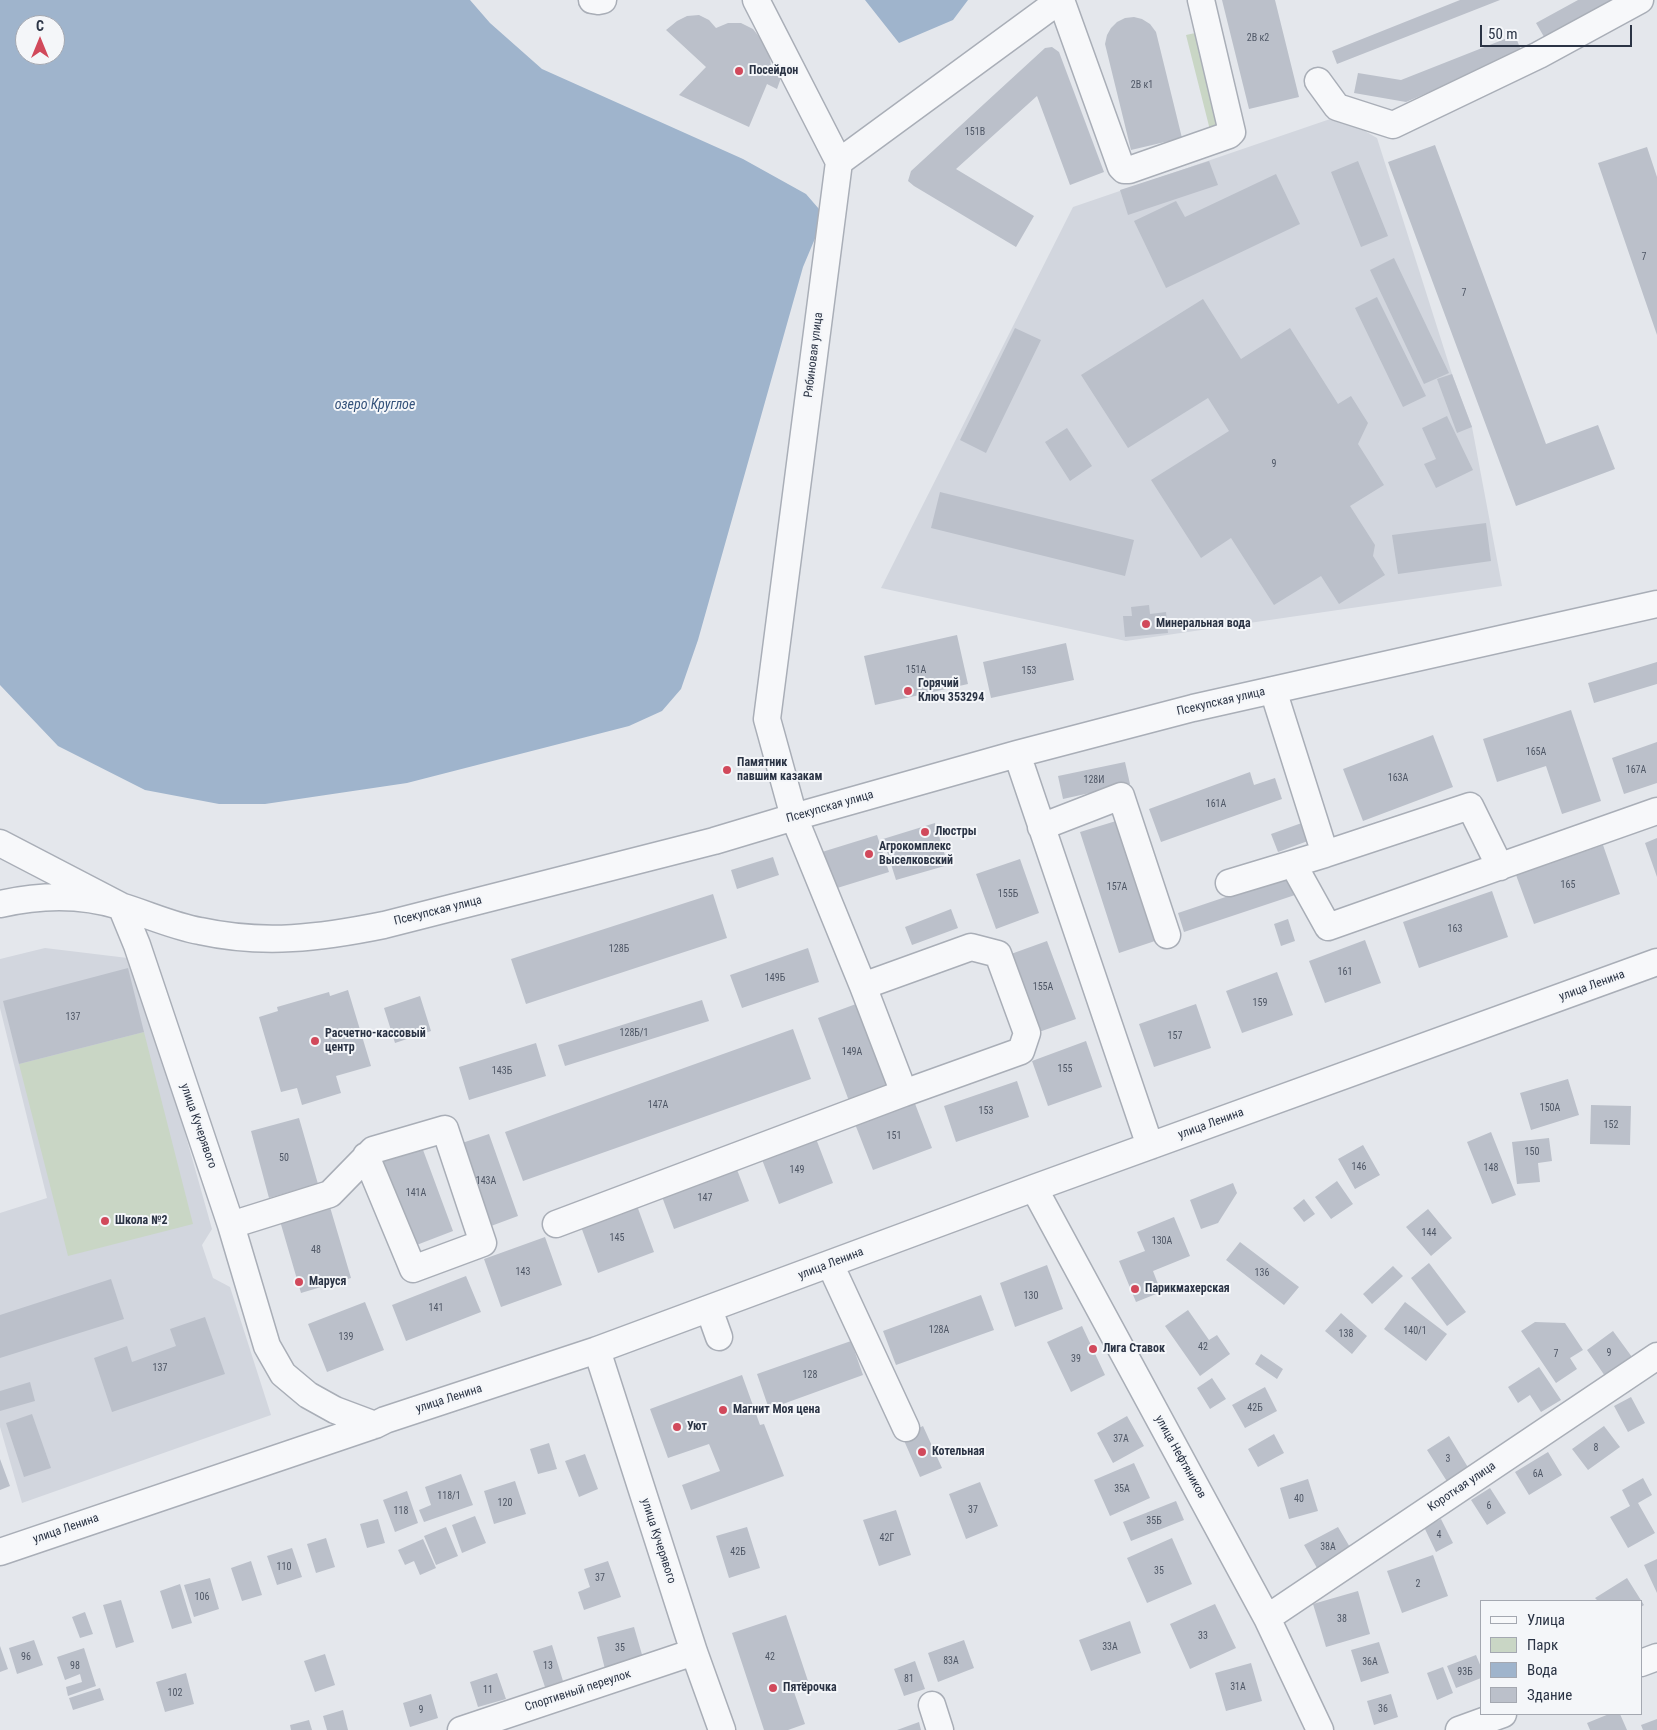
<!DOCTYPE html>
<html>
<head>
<meta charset="utf-8">
<style>
	body { margin:0 }
	#map { position:relative; width:1657px; height:1730px; overflow:hidden; background:#e4e7ec; font-family:"Roboto Condensed",sans-serif }
	canvas { display:block }
	.legend { position:absolute; left:1480px; top:1600px; width:162px; height:115px; box-sizing:border-box; background:#f4f6f9; border:1px solid #a4a8b1; margin:0; padding:6px 9px; list-style:none; font-size:15px; color:#2b3445 }
	.legend li { display:flex; align-items:center; gap:10px; height:25px }
	.legend b { width:25px; border:1px solid #a4a8b1 }
	.north { position:absolute; left:15px; top:15px; width:50px; height:50px; box-sizing:border-box; background:#f4f6f9; border:1px solid #a4a8b1; border-radius:50%; rotate:0deg; font-size:14px; font-weight:700; line-height:20px; text-align:center; color:#2b3445 }
	.north::after { content:''; display:block; margin:auto; width:18px; height:22px; background:#d1495b; clip-path:polygon(50% 0,100% 100%,50% 72%,0 100%) }
	.scale { position:absolute; left:1480px; top:25px; width:152px; height:22px; box-sizing:border-box; border:2px solid #2b3445; border-top:0; padding-left:6px; font-size:15px; line-height:18px; white-space:nowrap; color:#2b3445; -webkit-text-stroke:4px #f4f6f9; paint-order:stroke }
</style>
</head>
<body>
<div id="map">
<canvas width="1657" height="1730"></canvas>
<ul class="legend">
<li><b style="height:6px;background:#f7f8fa"></b>Улица</li>
<li><b style="height:14px;background:#c9d6c5"></b>Парк</li>
<li><b style="height:14px;background:#9fb4cc"></b>Вода</li>
<li><b style="height:14px;background:#bbc0ca"></b>Здание</li>
</ul>
<div class="north">С</div>
<div class="scale">50 m</div>
</div>
<script>
const c = document.querySelector('canvas').getContext('2d');
c.lineJoin = 'round';
function fillPath(path, color) { c.fillStyle = color; c.fill(path, 'evenodd'); }
function trace(path, color, width, dash) { c.strokeStyle = color; c.lineWidth = width; c.lineCap = dash ? 'butt' : 'round'; c.setLineDash(dash || []); c.stroke(path); }
function label(font, color, halo, rows, align = 'center') {
  c.font = font + ' "Roboto Condensed",sans-serif'; c.lineWidth = 4; c.setLineDash([]); c.textBaseline = 'middle'; c.strokeStyle = halo; c.fillStyle = color; for (const [text, x, y, turn = 0] of rows) {
    c.save(); c.translate(x, y); c.rotate((+turn || 0) * Math.PI / 180); c.textAlign = isNaN(turn) ? turn : align; if (halo) c.strokeText(text, 0, 0); c.fillText(text, 0, 0); c.restore();
  }
}
fillPath(new Path2D(`
	M1339,116L1377,138L1452,374L1472,427L1502,586L1126,641L881,588L1073,207Z
	M45,948L136,959L212,1229L202,1245L213,1278L230,1287L271,1415L22,1503L0,1427V1213L47,1198L0,1008V959Z`), '#d2d6de');
fillPath(new Path2D(`
	M1200,32L1224,131L1211,134L1186,35Z
	M144,1032L193,1224L68,1256L19,1064Z`), '#c9d6c5');
fillPath(new Path2D(`
	M0,0H470L490,23L542,69L743,159L806,194L819,209V229L803,267L698,640L681,689L662,711L629,726L407,783L265,804H219L145,790L58,746L0,685ZM25,25H55V55H25Z
	M865,0H968L953,20L899,43Z`), '#9fb4cc');
fillPath(new Path2D(`
	M1222,0H1275L1299,97L1249,109Z
	M1460,0H1500L1337,64L1332,51Z
	M1578,0H1622L1547,42L1536,23Z
	M699,15L709,20L716,28L728,23H741L753,29L764,43L770,57L771,67L782,75L777,89L767,84L749,127L679,95L706,67L666,30L677,21L687,16Z
	M1134,17L1142,19L1150,24L1156,32L1182,138L1131,150L1105,44L1107,35L1111,28L1117,22L1125,18Z
	M1515,35L1522,53L1406,102L1354,93L1358,73L1401,80Z
	M1052,47L1059,52L1104,172L1070,185L1037,96L956,169L1034,216L1016,247L914,186L908,181L911,171L1045,48Z
	M1435,145L1546,444L1598,425L1615,469L1516,506L1388,162Z
	M1647,147L1657,177V335L1598,163Z
	M1209,161L1218,185L1128,215L1120,190Z
	M1358,161L1388,236L1361,247L1331,172Z
	M1276,174L1300,224L1166,288L1134,221L1176,201L1185,217Z
	M1394,258L1449,373L1424,384L1370,270Z
	M1377,297L1426,396L1403,407L1355,308Z
	M1203,299L1241,359L1290,328L1338,404L1351,396L1368,423L1358,444L1384,485L1350,506L1375,545L1373,556L1385,575L1339,604L1321,576L1274,605L1231,538L1201,558L1151,480L1229,431L1208,398L1128,448L1081,375Z
	M1015,328L1041,340L986,453L960,440Z
	M1452,374L1472,427L1457,433L1437,379Z
	M1447,416L1473,470L1436,488L1424,464L1436,459L1422,428Z
	M1067,428L1092,466L1070,481L1045,442Z
	M940,492L1134,540L1125,576L931,528Z
	M1486,523L1491,561L1398,574L1392,535Z
	M1149,605L1150,614L1166,612L1168,633L1125,637L1123,616H1132L1131,607Z
	M957,635L968,684L875,705L864,656Z
	M1066,643L1074,680L991,698L983,662Z
	M1657,662V684L1594,703L1588,683Z
	M1571,710L1601,801L1562,814L1546,766L1497,782L1483,739Z
	M1433,735L1453,787L1363,821L1343,769Z
	M1657,742V783L1624,794L1612,758Z
	M1125,762L1130,784L1063,799L1058,776Z
	M1250,772L1254,785L1275,778L1282,799L1161,842L1149,809Z
	M1310,820L1316,838L1278,852L1271,834Z
	M1116,821L1155,941L1119,953L1080,832Z
	M935,823L948,865L896,880L883,839Z
	M877,835L889,872L834,889L822,852Z
	M1657,838V877L1645,843Z
	M1603,845L1620,894L1534,924L1516,875Z
	M773,857L779,875L737,889L731,870Z
	M1020,859L1039,913L996,929L976,874Z
	M1288,876L1295,895L1184,932L1178,913Z
	M1492,891L1508,937L1419,968L1403,922Z
	M713,894L727,938L526,1004L511,959Z
	M951,909L958,928L912,945L905,927Z
	M1288,919L1295,941L1281,946L1274,924Z
	M1365,940L1381,983L1325,1003L1309,961Z
	M1047,941L1076,1019L1039,1032L1011,954Z
	M808,948L819,982L742,1008L730,975Z
	M128,968L144,1032L19,1064L3,1001Z
	M1277,972L1293,1015L1242,1033L1226,991Z
	M348,990L371,1066L336,1076L341,1093L302,1105L297,1088L281,1092L259,1017L278,1011L277,1007L329,992L330,996Z
	M420,996L431,1031L395,1043L384,1008Z
	M702,1000L709,1021L565,1066L558,1045Z
	M856,1004L887,1087L849,1101L818,1018Z
	M1196,1004L1211,1048L1154,1067L1139,1024Z
	M793,1029L811,1079L523,1181L505,1132Z
	M1086,1041L1102,1087L1048,1106L1032,1061Z
	M536,1043L546,1076L469,1100L459,1067Z
	M1568,1079L1579,1115L1531,1130L1520,1093Z
	M1017,1081L1029,1117L956,1142L944,1106Z
	M914,1101L932,1148L873,1170L855,1124Z
	M1591,1105L1631,1106L1630,1145L1590,1144Z
	M299,1118L318,1184L269,1198L251,1131Z
	M1491,1132L1516,1195L1492,1204L1467,1142Z
	M489,1134L518,1216L483,1229L453,1146Z
	M815,1136L833,1183L779,1204L761,1157Z
	M1549,1138L1552,1161L1538,1163L1540,1182L1517,1184L1512,1142Z
	M419,1139L453,1231L414,1246L380,1154Z
	M1363,1145L1380,1175L1355,1189L1338,1159Z
	M736,1167L749,1201L674,1229L661,1194Z
	M1337,1181L1353,1204L1331,1219L1315,1197Z
	M1233,1183L1237,1193L1218,1223L1201,1229L1190,1200Z
	M1304,1199L1315,1214L1304,1222L1293,1208Z
	M636,1203L654,1252L598,1273L580,1224Z
	M330,1207L351,1278L301,1293L280,1221Z
	M1428,1209L1452,1238L1431,1256L1406,1227Z
	M1174,1217L1190,1256L1153,1271L1161,1292L1136,1302L1119,1261L1145,1251L1137,1232Z
	M545,1237L562,1285L501,1307L484,1259Z
	M1240,1242L1299,1287L1284,1305L1226,1260Z
	M1429,1263L1466,1312L1447,1326L1411,1278Z
	M1047,1265L1063,1309L1015,1327L1000,1283Z
	M1393,1266L1403,1276L1372,1304L1363,1294Z
	M466,1276L481,1312L406,1341L392,1305Z
	M111,1279L124,1319L0,1358V1315Z
	M981,1295L994,1330L896,1365L883,1331Z
	M365,1302L384,1350L327,1372L308,1324Z
	M1405,1302L1447,1334L1426,1361L1384,1329Z
	M1188,1310L1209,1340L1217,1335L1230,1354L1200,1376L1165,1326Z
	M1341,1313L1367,1336L1352,1354L1325,1331Z
	M205,1317L225,1374L112,1412L94,1358L127,1346L132,1362L176,1346L170,1329Z
	M1535,1322L1565,1323L1583,1350L1570,1358L1577,1369L1556,1383L1521,1331Z
	M1082,1326L1105,1375L1071,1392L1047,1342Z
	M1613,1331L1632,1357L1605,1376L1587,1350Z
	M851,1341L863,1375L769,1409L757,1374Z
	M1261,1354L1283,1369L1277,1379L1255,1364Z
	M1539,1367L1561,1400L1541,1412L1530,1395L1518,1403L1508,1387Z
	M742,1375L760,1425L764,1424L784,1476L691,1510L682,1485L720,1471L709,1444L668,1458L650,1409Z
	M1212,1378L1226,1399L1210,1409L1197,1388Z
	M30,1382L35,1401L0,1411V1391Z
	M1265,1387L1277,1411L1245,1428L1232,1405Z
	M1631,1397L1645,1423L1628,1432L1614,1406Z
	M32,1414L51,1468L24,1477L6,1423Z
	M1127,1416L1144,1446L1113,1463L1097,1433Z
	M923,1426L942,1468L920,1477L902,1436Z
	M1604,1426L1620,1447L1588,1470L1572,1449Z
	M1274,1434L1284,1453L1258,1467L1248,1449Z
	M1449,1436L1469,1469L1448,1483L1427,1450Z
	M549,1443L557,1469L538,1474L530,1449Z
	M1548,1452L1562,1475L1529,1495L1515,1472Z
	M585,1454L598,1489L579,1497L565,1461Z
	M0,1459L10,1486L0,1490Z
	M1134,1463L1150,1498L1110,1516L1094,1480Z
	M461,1474L473,1505L424,1522L419,1510L431,1505L425,1487Z
	M1643,1478L1652,1495L1638,1503L1655,1533L1628,1548L1610,1517L1630,1506L1622,1490Z
	M1308,1479L1318,1511L1289,1519L1280,1488Z
	M515,1481L526,1514L494,1524L484,1491Z
	M980,1482L998,1526L966,1539L949,1494Z
	M1490,1488L1506,1513L1487,1525L1471,1500Z
	M407,1491L418,1523L395,1532L383,1500Z
	M1176,1501L1184,1520L1131,1541L1123,1522Z
	M896,1510L911,1555L879,1566L863,1520Z
	M475,1516L486,1543L462,1553L452,1525Z
	M378,1519L385,1543L367,1548L360,1524Z
	M1441,1519L1453,1543L1436,1552L1424,1527Z
	M446,1527L458,1556L436,1565L424,1536Z
	M747,1527L760,1568L729,1578L716,1536Z
	M1338,1527L1351,1549L1317,1568L1304,1545Z
	M326,1538L335,1567L316,1573L307,1544Z
	M1172,1538L1192,1584L1147,1603L1127,1558Z
	M423,1539L436,1568L420,1575L414,1561L405,1565L398,1550Z
	M292,1548L302,1577L277,1585L267,1556Z
	M1433,1555L1448,1596L1402,1613L1387,1571Z
	M1657,1559V1593L1644,1565Z
	M251,1561L262,1595L242,1601L231,1568Z
	M608,1561L621,1597L584,1610L578,1592L590,1587L584,1569Z
	M210,1578L219,1609L194,1617L184,1585Z
	M1627,1578L1644,1605L1641,1607V1601H1598L1595,1598Z
	M180,1584L192,1623L172,1629L160,1591Z
	M1358,1591L1370,1634L1326,1647L1313,1604Z
	M121,1600L134,1642L116,1648L103,1605Z
	M1215,1604L1236,1648L1190,1669L1170,1624Z
	M85,1612L93,1634L80,1638L72,1617Z
	M786,1615L808,1681L792,1686L805,1724L788,1730H764L732,1633Z
	M1130,1621L1141,1653L1091,1671L1079,1640Z
	M634,1627L643,1658L605,1669L597,1637Z
	M34,1640L43,1665L17,1674L9,1648Z
	M964,1640L974,1668L938,1682L928,1653Z
	M1379,1642L1389,1673L1361,1682L1351,1650Z
	M552,1645L563,1681L545,1687L533,1651Z
	M0,1646L8,1669L0,1672Z
	M84,1648L96,1686L68,1696L66,1687L82,1682L80,1674L65,1680L57,1657Z
	M325,1654L335,1685L315,1692L304,1661Z
	M1476,1655L1481,1667V1678L1456,1688L1447,1666Z
	M915,1661L925,1689L904,1696L894,1669Z
	M1251,1663L1262,1701L1226,1711L1215,1673Z
	M1443,1667L1453,1693L1437,1700L1427,1673Z
	M186,1673L194,1704L165,1712L156,1682Z
	M497,1673L506,1699L478,1707L470,1682Z
	M100,1688L104,1700L73,1710L69,1698Z
	M431,1694L438,1718L410,1727L403,1703Z
	M1391,1694L1398,1717L1374,1725L1367,1701Z
	M343,1710L348,1730H327L323,1716Z
	M1609,1714H1620L1627,1730H1590L1587,1723Z
	M1657,1719V1730H1643L1641,1725Z
	M309,1720L312,1730H291L290,1725Z
	M919,1722L921,1730H897Z`), '#bbc0ca');
const minor = new Path2D(`
	M592,0L598,1L603,0
	M756,0L839,162
	M1061,0L1121,167L1124,170H1129L1229,135L1232,132L1201,0
	M1318,81L1337,107L1393,125L1539,55L1640,0
	M1017,754L1150,1146
	M1041,827L1121,796L1167,935
	M0,843L121,906L137,945L231,1225L267,1346L283,1374L308,1395L335,1410L375,1425
	M1325,854L1470,806L1500,867
	M1293,864L1328,927L1657,811
	M1229,883L1325,854L1273,690
	M0,904C39,895 82,894 120,906C147,914 172,926 200,931C264,945 320,938 384,925L714,841L794,817L1017,754L1193,708L1657,604
	M863,986L971,947L998,954L1027,1033L1021,1051L904,1093
	M1034,1188L1267,1618L1320,1730
	M556,1224L904,1093L863,986L794,817L767,719L839,162L1060,0
	M231,1225L330,1194L373,1150L445,1129L483,1243L413,1269L366,1156
	M830,1264L906,1428
	M709,1309L719,1337
	M597,1350L694,1652L722,1730
	M0,1552L375,1425L385,1420L597,1350L1034,1188L1657,962
	M1267,1618L1657,1356
	M1641,1663L1657,1657
	M932,1705L940,1730
	M461,1730L694,1652
	M1459,1730L1503,1714`);
trace(minor, '#a9aeb7', 29);
trace(minor, '#f7f8fa', 26);
for (const [x, y, r, color] of [
	[739,71,5,"#d1495b"],
	[1146,624,5,"#d1495b"],
	[908,691,5,"#d1495b"],
	[727,770,5,"#d1495b"],
	[925,832,5,"#d1495b"],
	[869,854,5,"#d1495b"],
	[315,1041,5,"#d1495b"],
	[105,1221,5,"#d1495b"],
	[299,1282,5,"#d1495b"],
	[1135,1289,5,"#d1495b"],
	[1093,1349,5,"#d1495b"],
	[723,1410,5,"#d1495b"],
	[677,1427,5,"#d1495b"],
	[922,1452,5,"#d1495b"],
	[773,1688,5,"#d1495b"]
]) { const dot = new Path2D(); dot.arc(x, y, r, 0, 2 * Math.PI); c.fillStyle = color; c.fill(dot); trace(dot, '#f4f6f9', 2); }
label('10px', '#4f5766', null, [
	["2В к2",1258,38],
	["2В к1",1142,85],
	["151В",975,132],
	["7",1644,257],
	["7",1464,293],
	["9",1274,464],
	["151А",916,670],
	["153",1029,671],
	["165А",1536,752],
	["167А",1636,770],
	["163А",1398,778],
	["128И",1094,780],
	["161А",1216,804],
	["165",1568,885],
	["157А",1117,887],
	["155Б",1008,894],
	["163",1455,929],
	["128Б",619,949],
	["161",1345,972],
	["149Б",775,978],
	["155А",1043,987],
	["159",1260,1003],
	["137",73,1017],
	["128Б/1",634,1033],
	["157",1175,1036],
	["149А",852,1052],
	["155",1065,1069],
	["143Б",502,1071],
	["147А",658,1105],
	["150А",1550,1108],
	["153",986,1111],
	["152",1611,1125],
	["151",894,1136],
	["150",1532,1152],
	["50",284,1158],
	["146",1359,1167],
	["148",1491,1168],
	["149",797,1170],
	["143А",486,1181],
	["141А",416,1193],
	["147",705,1198],
	["144",1429,1233],
	["145",617,1238],
	["130А",1162,1241],
	["48",316,1250],
	["143",523,1272],
	["136",1262,1273],
	["130",1031,1296],
	["141",436,1308],
	["128А",939,1330],
	["140/1",1415,1331],
	["138",1346,1334],
	["139",346,1337],
	["42",1203,1347],
	["9",1609,1353],
	["7",1556,1354],
	["39",1076,1359],
	["137",160,1368],
	["128",810,1375],
	["42Б",1255,1408],
	["37А",1121,1439],
	["8",1596,1448],
	["3",1448,1459],
	["6А",1538,1474],
	["35А",1122,1489],
	["118/1",449,1496],
	["40",1299,1499],
	["120",505,1503],
	["6",1489,1506],
	["37",973,1510],
	["118",401,1511],
	["35Б",1154,1521],
	["4",1439,1535],
	["42Г",887,1538],
	["38А",1328,1547],
	["42Б",738,1552],
	["110",284,1567],
	["35",1159,1571],
	["37",600,1578],
	["2",1418,1584],
	["106",202,1597],
	["38",1342,1619],
	["33",1203,1636],
	["33А",1110,1647],
	["35",620,1648],
	["96",26,1657],
	["42",770,1657],
	["83А",951,1661],
	["36А",1370,1662],
	["98",75,1666],
	["13",548,1666],
	["93Б",1465,1672],
	["81",909,1679],
	["31А",1238,1687],
	["11",488,1690],
	["102",175,1693],
	["36",1383,1709],
	["9",421,1710]
]);
label('bold 12px', '#2b3445', '#f4f6f9', [
	["Посейдон",749,71],
	["Минеральная вода",1156,624],
	["Горячий",918,684],
	["Ключ 353294",918,698],
	["Памятник",737,763],
	["павшим казакам",737,777],
	["Люстры",935,832],
	["Агрокомплекс",879,847],
	["Выселковский",879,861],
	["Расчетно-кассовый",325,1034],
	["центр",325,1048],
	["Школа №2",115,1221],
	["Маруся",309,1282],
	["Парикмахерская",1145,1289],
	["Лига Ставок",1103,1349],
	["Магнит Моя цена",733,1410],
	["Уют",687,1427],
	["Котельная",932,1452],
	["Пятёрочка",783,1688]
], 'left');
label('12px', '#2b3445', '#f4f6f9', [
	["Рябиновая улица",814,355,-83],
	["Псекупская улица",1221,702,-13],
	["Псекупская улица",830,807,-16],
	["Псекупская улица",438,911,-14],
	["улица Ленина",1592,986,-20],
	["улица Ленина",1211,1124,-20],
	["улица Кучерявого",198,1126,71],
	["улица Ленина",831,1264,-21],
	["улица Ленина",449,1399,-18],
	["улица Нефтяников",1180,1457,61],
	["Короткая улица",1462,1487,-34],
	["улица Ленина",66,1529,-19],
	["улица Кучерявого",658,1541,72],
	["Спортивный переулок",578,1691,-18]
]);
label('italic 14px', '#34527a', '#f4f6f9', [
	["озеро Круглое",375,405]
]);
</script>
</body>
</html>
